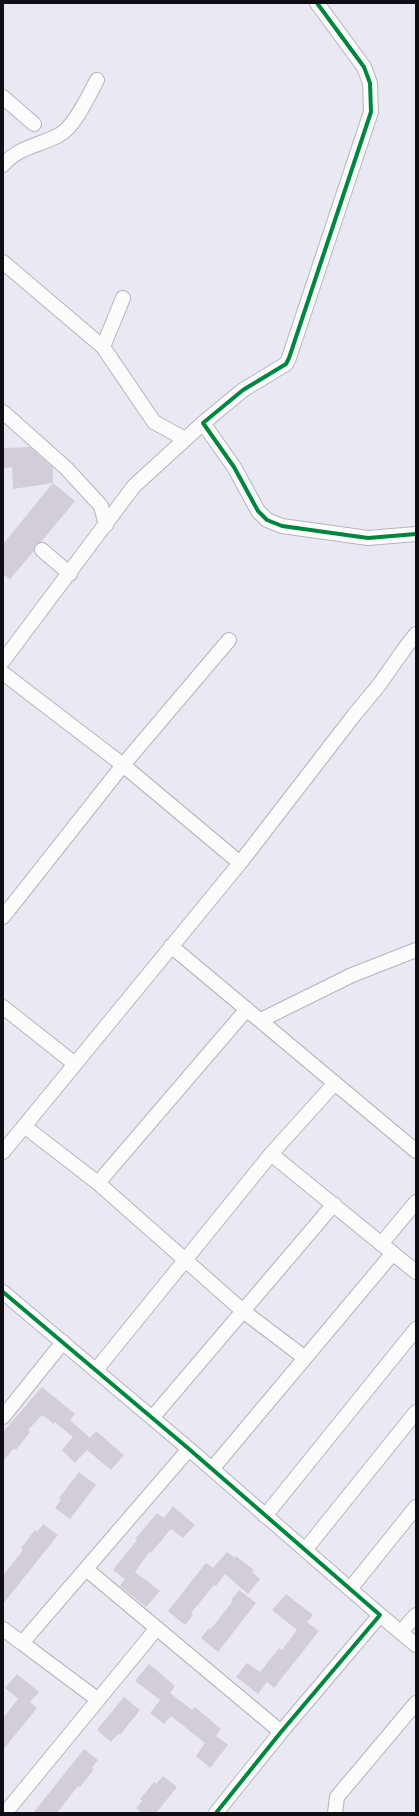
<!DOCTYPE html>
<html>
<head>
<meta charset="utf-8">
<style>
	body { margin:0 }
	#map { position:relative; width:419px; height:1816px; overflow:hidden; background:#eae9f3; font-family:Arial,sans-serif }
	canvas { display:block }
	.frame { position:absolute; inset:0; border:4px solid #0f0e14; pointer-events:none }
</style>
</head>
<body>
<div id="map">
<canvas width="419" height="1816"></canvas>
<div class="frame"></div>
</div>
<script>
const c = document.querySelector('canvas').getContext('2d');
c.lineJoin = 'round';
function fillPath(path, color) { c.fillStyle = color; c.fill(path, 'evenodd'); }
function trace(path, color, width, dash) { c.strokeStyle = color; c.lineWidth = width; c.lineCap = dash ? 'butt' : 'round'; c.setLineDash(dash || []); c.stroke(path); }
fillPath(new Path2D(`
	M30,447L53,468V483L13,489L12,467L3,469V448Z
	M53,483L75,501L41,542L35,545L34,551L10,579L3,574V544Z
	M42,1387L75,1414L70,1420L90,1438L96,1431L124,1455L111,1470L87,1450L75,1463L62,1450L73,1437L55,1422L54,1424L42,1415L28,1430L30,1432L16,1450L14,1448L3,1461V1432Z
	M79,1472L96,1485L70,1519L55,1508L61,1500L59,1498Z
	M173,1506L195,1525L183,1538L171,1529L151,1553L150,1551L135,1572L160,1591L146,1607L120,1586L125,1579L113,1570L137,1540L135,1539L157,1513L164,1518Z
	M43,1524L58,1535L3,1604V1575L17,1558L23,1550L21,1548L35,1530L37,1532Z
	M227,1552L235,1558L236,1556L254,1570L252,1572L260,1579L248,1594L225,1574L216,1586L214,1585L191,1613L193,1615L185,1625L168,1611L206,1563L213,1568Z
	M239,1590L256,1603L218,1652L201,1638L209,1628L210,1630L233,1601L231,1600Z
	M286,1594L313,1615L307,1622L319,1631L274,1688L267,1682L258,1694L236,1677L247,1663L260,1672L279,1648L282,1650L297,1630L272,1610Z
	M149,1664L175,1686L170,1693L192,1710L195,1707L221,1729L216,1736L228,1745L210,1768L196,1756L205,1743L171,1716L164,1724L150,1713L160,1700L135,1681Z
	M17,1674L39,1692L30,1702L37,1708L3,1750V1718L18,1699L5,1688Z
	M124,1697L140,1710L120,1735L118,1734L111,1742L97,1730Z
	M84,1749L98,1760L92,1768L94,1769L80,1787L78,1786L57,1813H33Z
	M163,1776L177,1787L156,1813H141L136,1808L142,1801L140,1799L154,1782L156,1784Z`), '#d2cdd8');
const minor = new Path2D(`
	M317,3L364,67L370,83L371,112L289,358L286,364L243,390L203,423L234,467L258,511L267,520L282,526L368,538L416,534
	M3,97L34,124
	M3,165C18,147 39,146 59,135C74,128 89,95 97,80
	M3,262L103,347L154,422L185,439
	M103,347L123,298
	M3,412L66,468L101,506L106,525
	M42,550L70,574
	M3,661L134,486L203,423
	M3,673L123,765L240,863
	M3,917L123,765L229,640
	M171,946L416,1151
	M3,1007L75,1064
	M261,1020L352,975L416,950
	M24,1126L98,1183L243,1311L305,1358
	M3,1152L240,863L355,714L379,685L405,648L416,634
	M271,1154L416,1272
	M98,1183L247,1009
	M381,1244L416,1202
	M3,1292L189,1449L380,1615L281,1732L216,1813
	M96,1370L271,1154L335,1083
	M3,1417L63,1342
	M152,1418L334,1204
	M212,1469L393,1253
	M265,1516L416,1329
	M305,1550L416,1412
	M86,1569L281,1732
	M350,1589L416,1507
	M380,1615L416,1645
	M3,1629L22,1643L189,1449
	M401,1632L416,1615
	M22,1643L97,1699
	M6,1812L157,1628
	M335,1813L337,1797L416,1703`);
trace(minor, '#b5b4bb', 16);
trace(minor, '#fcfcfd', 14);
trace(new Path2D(`
	M317,3L364,67L370,83L371,112L289,358L286,364L243,390L203,423L234,467L258,511L267,520L282,526L368,538L416,534
	M3,1292L189,1449L380,1615L281,1732L216,1813`), '#00873e', 4);
</script>
</body>
</html>
